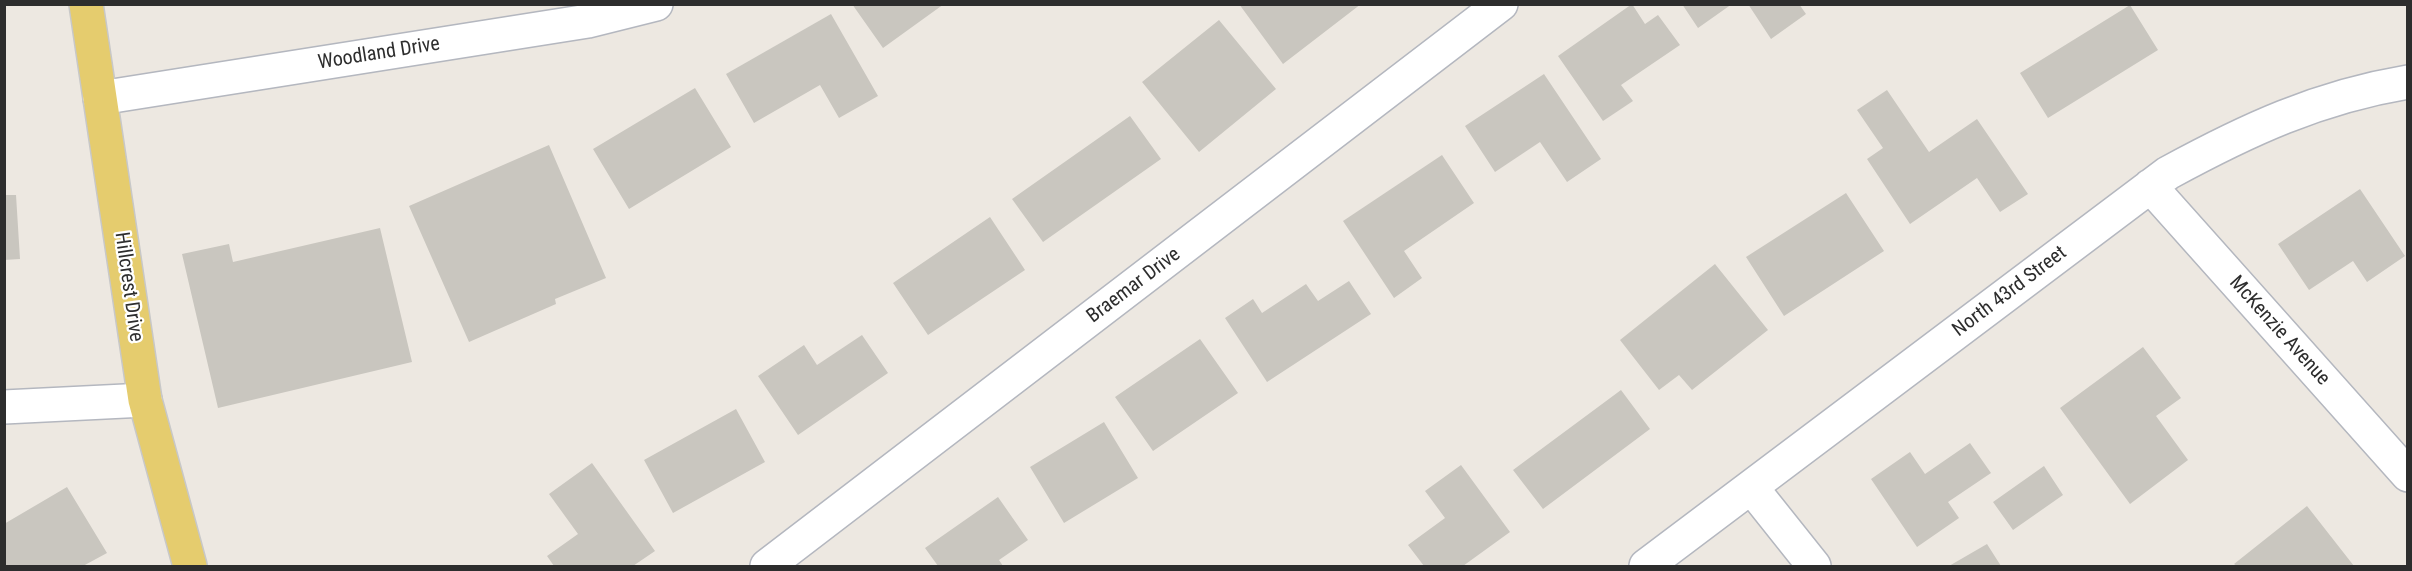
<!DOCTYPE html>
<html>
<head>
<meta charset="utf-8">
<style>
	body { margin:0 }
	#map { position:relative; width:2412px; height:571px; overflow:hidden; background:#ede8e1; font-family:"Roboto Condensed",sans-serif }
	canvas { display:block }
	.frame { position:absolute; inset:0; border:6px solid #2d2d2d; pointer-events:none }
</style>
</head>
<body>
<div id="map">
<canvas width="2412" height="571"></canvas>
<div class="frame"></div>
</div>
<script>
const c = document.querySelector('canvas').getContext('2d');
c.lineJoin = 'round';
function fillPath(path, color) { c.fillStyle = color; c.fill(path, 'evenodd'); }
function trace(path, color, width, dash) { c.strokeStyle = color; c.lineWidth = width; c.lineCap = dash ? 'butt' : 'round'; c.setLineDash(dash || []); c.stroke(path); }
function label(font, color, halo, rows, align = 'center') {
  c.font = font + ' "Roboto Condensed",sans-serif'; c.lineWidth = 4.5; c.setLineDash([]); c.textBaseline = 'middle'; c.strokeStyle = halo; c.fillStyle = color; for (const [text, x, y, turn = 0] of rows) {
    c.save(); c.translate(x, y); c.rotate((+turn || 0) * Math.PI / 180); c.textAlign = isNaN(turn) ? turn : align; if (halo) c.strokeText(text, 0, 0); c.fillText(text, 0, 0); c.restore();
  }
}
fillPath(new Path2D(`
	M852,4H944L883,48Z
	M1239,4H1361L1283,64Z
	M1632,4L1645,24L1658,15L1680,45L1621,85L1633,101L1603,121L1558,56Z
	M1682,4H1732L1698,28Z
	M1748,4H1799L1806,14L1771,39Z
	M2130,5L2158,50L2048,118L2020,73Z
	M831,14L878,96L839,118L820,85L754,123L726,74Z
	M1219,20L1276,89L1199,152L1142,82Z
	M1544,74L1601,159L1567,182L1540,142L1495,172L1465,126Z
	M695,88L731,147L629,209L593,149Z
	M1887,90L1929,152L1977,119L2028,194L2000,212L1977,178L1910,224L1867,159L1883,148L1857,110Z
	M1130,116L1161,159L1043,242L1012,199Z
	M549,145L606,278L555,299L556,304L469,342L409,206Z
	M1442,155L1474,203L1404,251L1422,278L1394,298L1343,221Z
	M2360,189L2405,256L2367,282L2353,261L2309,290L2278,244Z
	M1846,193L1884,251L1784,316L1746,257Z
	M4,195H16L20,259L4,260Z
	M990,217L1025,270L928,335L893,283Z
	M380,228L412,362L218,408L182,254L229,244L233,262Z
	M1715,264L1768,330L1692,390L1679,375L1659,390L1620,340Z
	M1349,281L1371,314L1267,382L1225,318L1253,299L1262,313L1306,284L1318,301Z
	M862,335L888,373L798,435L758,376L804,345L817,365Z
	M1200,339L1238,393L1153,451L1115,397Z
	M2143,347L2181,398L2156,416L2188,460L2130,504L2060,408Z
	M1621,390L1650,429L1543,509L1513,470Z
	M736,409L765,462L673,513L644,460Z
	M1104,422L1138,478L1064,523L1030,467Z
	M1970,443L1991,473L1948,502L1959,518L1917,547L1871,479L1910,452L1925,474Z
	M592,463L655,551L633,566H554L547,556L578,534L549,494Z
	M1461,465L1510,532L1463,566H1424L1408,545L1445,518L1425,491Z
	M2044,466L2063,495L2013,530L1993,502Z
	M67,487L107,553L83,566H4V524Z
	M998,497L1028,540L999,560L1003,566H938L925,548Z
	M2307,506L2354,566H2237L2234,564Z
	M1987,544L2001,566H1949Z`), '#c9c6bf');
const minor = new Path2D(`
	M100,98L588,21L656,4
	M2150,186L2408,475
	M4,407L145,400
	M1751,487L1814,566
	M767,566L1501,4
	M1646,566L2168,173C2247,130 2318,97 2408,82`);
const major = new Path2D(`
	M86,4L145,400L190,566`);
trace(minor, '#b4b7bf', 36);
trace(major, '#c8c8c8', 36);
trace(minor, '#fff', 33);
trace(major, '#e5cc6e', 33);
label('20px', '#2d2d2d', '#fff', [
	["Woodland Drive",379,54,-9],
	["Braemar Drive",1134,286,-37],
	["Hillcrest Drive",128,287,82],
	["North 43rd Street",2010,292,-37],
	["McKenzie Avenue",2279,331,48]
]);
</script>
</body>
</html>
